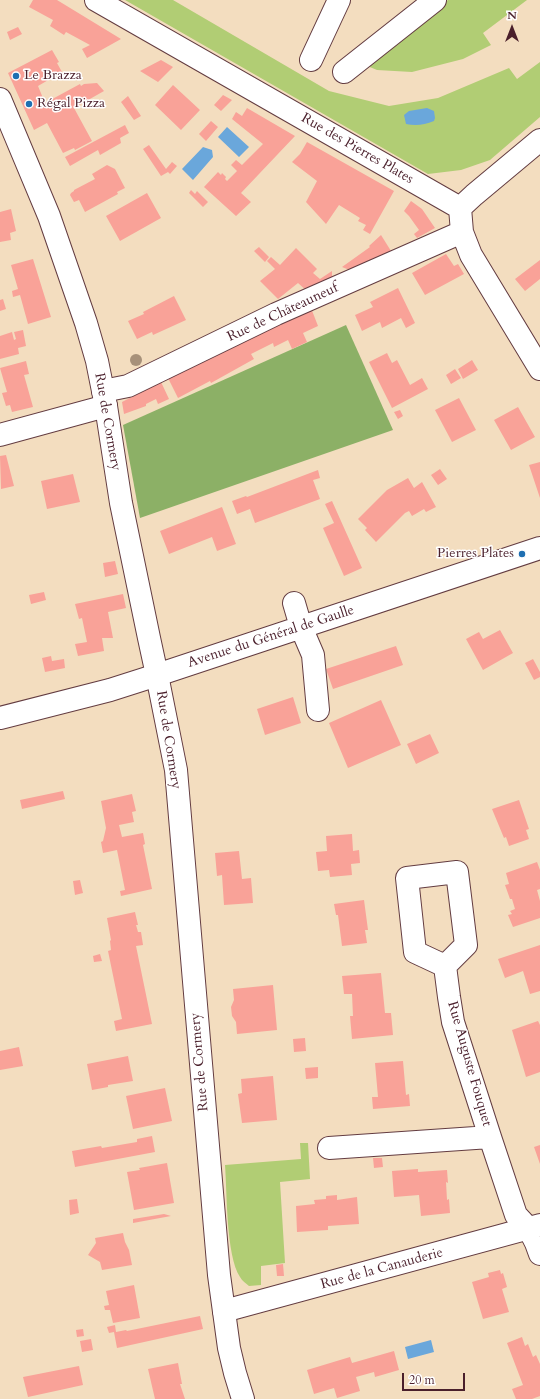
<!DOCTYPE html>
<html>
<head>
<meta charset="utf-8">
<style>
	body { margin:0 }
	#map { position:relative; width:540px; height:1399px; overflow:hidden; background:#f3ddbf; font-family:Cardo,serif }
	canvas { display:block }
	.north { position:absolute; left:492px; top:8px; width:40px; height:40px; -webkit-text-stroke:3px #fff; paint-order:stroke; rotate:0deg; font-size:11px; font-weight:700; line-height:16px; text-align:center; color:#4a1f2b }
	.north::after { content:''; display:block; margin:auto; width:14px; height:18px; background:#4a1f2b; clip-path:polygon(50% 0,100% 100%,50% 72%,0 100%) }
	.scale { position:absolute; left:402px; top:1373px; width:63px; height:18px; box-sizing:border-box; border:2px solid #4a1f2b; border-top:0; padding-left:5px; font-size:12px; line-height:14px; white-space:nowrap; color:#4a1f2b; -webkit-text-stroke:3px #fff; paint-order:stroke }
</style>
</head>
<body>
<div id="map">
<canvas width="540" height="1399"></canvas>
<div class="north">N</div>
<div class="scale">20 m</div>
</div>
<script>
const c = document.querySelector('canvas').getContext('2d');
c.lineJoin = 'round';
function fillPath(path, color) { c.fillStyle = color; c.fill(path, 'evenodd'); }
function trace(path, color, width, dash) { c.strokeStyle = color; c.lineWidth = width; c.lineCap = dash ? 'butt' : 'round'; c.setLineDash(dash || []); c.stroke(path); }
function label(font, color, halo, rows, align = 'center') {
  c.font = font + ' Cardo,serif'; c.lineWidth = 3; c.setLineDash([]); c.textBaseline = 'middle'; c.strokeStyle = halo; c.fillStyle = color; for (const [text, x, y, turn = 0] of rows) {
    c.save(); c.translate(x, y); c.rotate((+turn || 0) * Math.PI / 180); c.textAlign = isNaN(turn) ? turn : align; if (halo) c.strokeText(text, 0, 0); c.fillText(text, 0, 0); c.restore();
  }
}
fillPath(new Path2D(`
	M125,0H173L329,91L389,106L438,98L509,68L517,79L540,62V117L490,160L461,170L428,174Z
	M448,0H527L483,33L491,45L463,59L412,72L377,70L365,65Z
	M300,1143H308L310,1179L280,1182L285,1263L261,1266V1285L249,1286C246,1283 242,1281 240,1277C226,1256 227,1191 225,1165L301,1159Z`), '#b1cd74');
fillPath(new Path2D(`
	M346,325L393,430L140,518L123,425Z`), '#8cb066');
fillPath(new Path2D(`
	M427,108L434,111L435,118L434,121C424,125 416,126 406,124L404,115L409,111Z
	M227,127L249,147L239,157L218,137Z
	M203,147L212,150L213,157L193,180L182,169Z
	M431,1340L434,1352L408,1359L405,1347Z`), '#6aa7db');
fillPath(new Path2D(`
	M33,0H57L121,39L87,58L82,49L90,45L66,32L64,35L50,26L53,20L29,7Z
	M18,27L22,34L10,40L7,32Z
	M52,50L59,62L57,63L62,72L38,86L45,103L80,84L81,86L84,84L97,83L104,91L74,108L92,141L75,150L74,148L63,153L47,123L34,130L8,73Z
	M161,60L173,67L158,82L140,71Z
	M173,85L200,110L181,130L155,105Z
	M223,95L232,100L221,111L214,105Z
	M128,96L141,116L134,120L121,102Z
	M247,108L295,136L241,193L251,202L236,216L204,187L218,172L221,175L222,173L226,177L225,179L227,181L237,171L231,165L236,160L242,165L263,144L232,119L236,112L242,116Z
	M211,121L218,127L206,141L199,134Z
	M125,125L129,133L120,138L121,143L100,155L98,150L70,166L65,157Z
	M307,142L394,191L370,234L363,230L366,225L358,221L360,218L339,205L326,224L306,202L317,181L292,162L300,154Z
	M149,145L166,169L172,162L177,166L170,174L168,172L161,176L143,149Z
	M107,165L115,169L125,188L117,192L118,194L85,212L79,200L74,202L70,195L71,193L74,191V190L95,179L92,174Z
	M191,190L195,194L197,191L208,202L203,207L189,193Z
	M147,193L161,218L120,241L106,216Z
	M411,201L422,209L435,228L417,238L414,234L419,230L409,216L404,211Z
	M11,209L16,231L10,233L11,240L0,242V212Z
	M381,235L391,251L352,271L342,267L370,247L369,246Z
	M259,247L269,257L265,262L254,251Z
	M296,248L317,269L313,273L320,279L332,271V282L309,293L298,283L278,299L260,281L275,269L267,261L271,257L280,265Z
	M446,254L454,266L458,264L464,274L425,295L412,273Z
	M33,259L51,317L28,324L20,295L13,297L12,291L18,289L11,265Z
	M540,260V279L525,291L515,279Z
	M398,288L415,323L406,328L401,318L382,328L380,322L362,331L355,315L373,307L370,302Z
	M174,296L186,320L153,335L152,332L137,339L128,321L144,314L143,312Z
	M3,299L6,309L0,311V300Z
	M311,308L318,326L303,333L307,342L292,349L288,340L274,347L273,343L251,354L254,359L211,383L210,381L178,398L168,378Z
	M23,330L26,346L18,348L19,354L0,359V336L12,332L14,340L16,339L14,332Z
	M387,353L392,363L397,360L410,385L422,378L428,389L392,408L369,362Z
	M472,360L478,370L463,379L458,369Z
	M26,361L29,374L24,375L33,407L12,412L10,405L6,406L2,393L7,392L0,368Z
	M455,369L461,378L451,384L446,375Z
	M161,382L169,399L158,404L156,399L146,404V406L124,414L122,402Z
	M459,398L476,430L452,442L435,410Z
	M518,407L535,437L511,450L494,420Z
	M400,410L403,416L398,419L394,412Z
	M6,455L14,486L1,489L0,456Z
	M540,462V498L529,465Z
	M440,469L447,479L438,485L431,475Z
	M318,470L320,478L313,480L320,499L255,523L250,509L237,514L232,501L246,496L247,497Z
	M73,474L80,502L47,509L41,481Z
	M408,478L414,488L422,482L436,507L426,512L424,509L412,516L409,511L405,513L376,542L365,530L367,528L358,519L387,490Z
	M332,501L362,568L344,576L323,528L334,523L325,504Z
	M222,507L236,544L217,551L212,537L169,554L160,531Z
	M115,561L118,574L105,577L103,563Z
	M44,592L46,600L31,604L29,595Z
	M123,594L126,608L108,612L113,638H102L104,651L78,656L75,644L87,642L82,618L79,619L75,604Z
	M500,630L513,653L483,670L466,639L479,632L483,639Z
	M396,646L403,665L333,689L326,669Z
	M51,656L52,661L64,659L65,668L45,672L42,658Z
	M533,659L540,672V677L534,680L525,663Z
	M293,697L301,723L265,735L257,709Z
	M381,700L401,745L348,768L329,723Z
	M430,734L439,753L416,764L407,744Z
	M63,791L65,799L22,809L20,800Z
	M132,794L136,811L132,812L134,822L119,825L122,837L143,833L145,844L143,845L152,889L121,896L120,891L125,890L117,850L103,853L101,842L103,841L106,828L101,801Z
	M519,800L529,829L526,830L529,839L509,846L506,837L504,838L492,809Z
	M352,834L353,851L359,850L360,863L351,864L352,875L330,877L329,870L318,871L316,852L327,851L326,836Z
	M239,851L242,879L251,878L253,903L224,905L222,875L217,876L215,853Z
	M537,862L540,870V889L537,890L540,901V918L513,927L508,915L512,914L510,911L515,909L512,899H510L505,885L509,884L506,873Z
	M80,880L83,893L75,895L73,881Z
	M364,900L368,930H365L367,943L342,946L338,915H336L334,904Z
	M135,912L138,925H136L138,932H141L143,945L136,946L152,1024L116,1031L114,1021L122,1019L108,951L111,950L110,941L111,940L107,918Z
	M540,945V991L530,994L523,971L505,978L498,959Z
	M100,954L102,961L94,962L93,956Z
	M381,973L385,1013H391L393,1035L352,1039L350,1016H353L352,994H344L342,976Z
	M273,985L277,1030L237,1034L236,1022L232,1016L231,1007L234,1000L233,989Z
	M538,1021L540,1025V1072L526,1077L512,1030Z
	M305,1038L306,1051L294,1052L293,1039Z
	M19,1047L23,1066L0,1070V1051Z
	M128,1056L133,1081L108,1085V1087L92,1090L87,1064Z
	M403,1061L406,1095L409,1094L410,1106L373,1109L372,1097H378L375,1063Z
	M318,1067V1078L306,1079L305,1068Z
	M273,1076L277,1120L242,1123L238,1094L242,1093L241,1079Z
	M165,1088L172,1121L133,1129L126,1096Z
	M152,1136L155,1152L75,1167L72,1151L101,1146L102,1148L137,1142V1139Z
	M540,1145V1164L534,1147Z
	M373,1158H382L383,1167L374,1168Z
	M167,1163L174,1203L134,1210L127,1172L140,1170L139,1168Z
	M418,1169V1172L447,1170L448,1183L446,1182L447,1200L449,1199L450,1213L421,1216L419,1195L394,1197L392,1171Z
	M337,1195V1200L357,1197L359,1224L328,1226V1230L297,1232L296,1206L315,1204L314,1200L326,1199V1196Z
	M77,1199L79,1213L70,1215L69,1200Z
	M164,1214L171,1216L133,1223V1219Z
	M123,1233L125,1242L129,1250L132,1265L102,1270L100,1262L88,1255L96,1243L95,1238Z
	M283,1264L284,1276H277L276,1265Z
	M500,1270L501,1274L503,1273L507,1287L502,1289L509,1312L483,1319L472,1282L489,1277L488,1273Z
	M134,1285L140,1318L113,1323L110,1310H105L104,1306L109,1305L106,1291Z
	M200,1316L203,1329L117,1348L114,1332L109,1333L107,1327L115,1325L116,1332L126,1330L127,1331Z
	M83,1329L84,1336L77,1337L76,1330Z
	M522,1337L525,1346L528,1344L533,1357L536,1355L540,1364V1396L532,1399H516L512,1389L523,1385L507,1343Z
	M91,1339L93,1350L82,1352L80,1341Z
	M394,1351L399,1370L375,1377L374,1372L356,1377L360,1391L337,1398L334,1388L314,1394L307,1370L350,1357L352,1363Z
	M178,1363L182,1384H180L185,1399H155L148,1369Z
	M79,1366L83,1385L28,1397L23,1377Z`), '#f9a298');
const minor = new Path2D(`
	M96,0L460,208L462,232L471,255L540,369
	M311,60L339,0
	M344,72L435,0
	M460,208L474,195L540,140
	M103,391L128,386L276,314L462,232
	M0,435L106,406
	M294,603L301,627L313,655L318,710
	M0,718L110,690L157,675L540,548
	M457,872L466,945L445,966L415,952L407,878Z
	M445,966L449,997L453,1022L490,1137L516,1215L529,1229L536,1243L540,1254
	M329,1148L490,1137
	M224,1311L540,1225`);
const major = new Path2D(`
	M0,99L49,216L86,323L97,361L106,406L121,503L149,638L157,675L176,770L219,1275L229,1348L235,1373L243,1399`);
trace(minor, '#633c41', 24);
trace(major, '#633c41', 24);
trace(minor, '#fff', 22);
trace(major, '#fff', 22);
c.fillStyle = '#a7917a';
for (const [x, y] of [
	[136,360]
]) { c.beginPath(); c.arc(x, y, 6, 0, 2 * Math.PI); c.fill(); }
for (const [x, y, r, color] of [
	[16,76,4,"#1f6fb2"],
	[29,104,4,"#1f6fb2"],
	[522,554,4,"#1f6fb2"]
]) { const dot = new Path2D(); dot.arc(x, y, r, 0, 2 * Math.PI); c.fillStyle = color; c.fill(dot); trace(dot, '#fff', 1.5); }
label('14px', '#4a1f2b', '#fff', [
	["Le Brazza",24,76],
	["Régal Pizza",37,104],
	["Pierres Plates",514,554,"right"]
], 'left');
label('14px', '#4a1f2b', '#fff', [
	["Rue des Pierres Plates",357,149,30],
	["Rue de Châteauneuf",283,313,-25],
	["Rue de Cormery",107,422,80],
	["Avenue du Général de Gaulle",271,637,-18],
	["Rue de Cormery",168,740,81],
	["Rue de Cormery",200,1062,-95],
	["Rue Auguste Fouquet",469,1064,74],
	["Rue de la Canauderie",382,1269,-15]
]);
</script>
</body>
</html>
